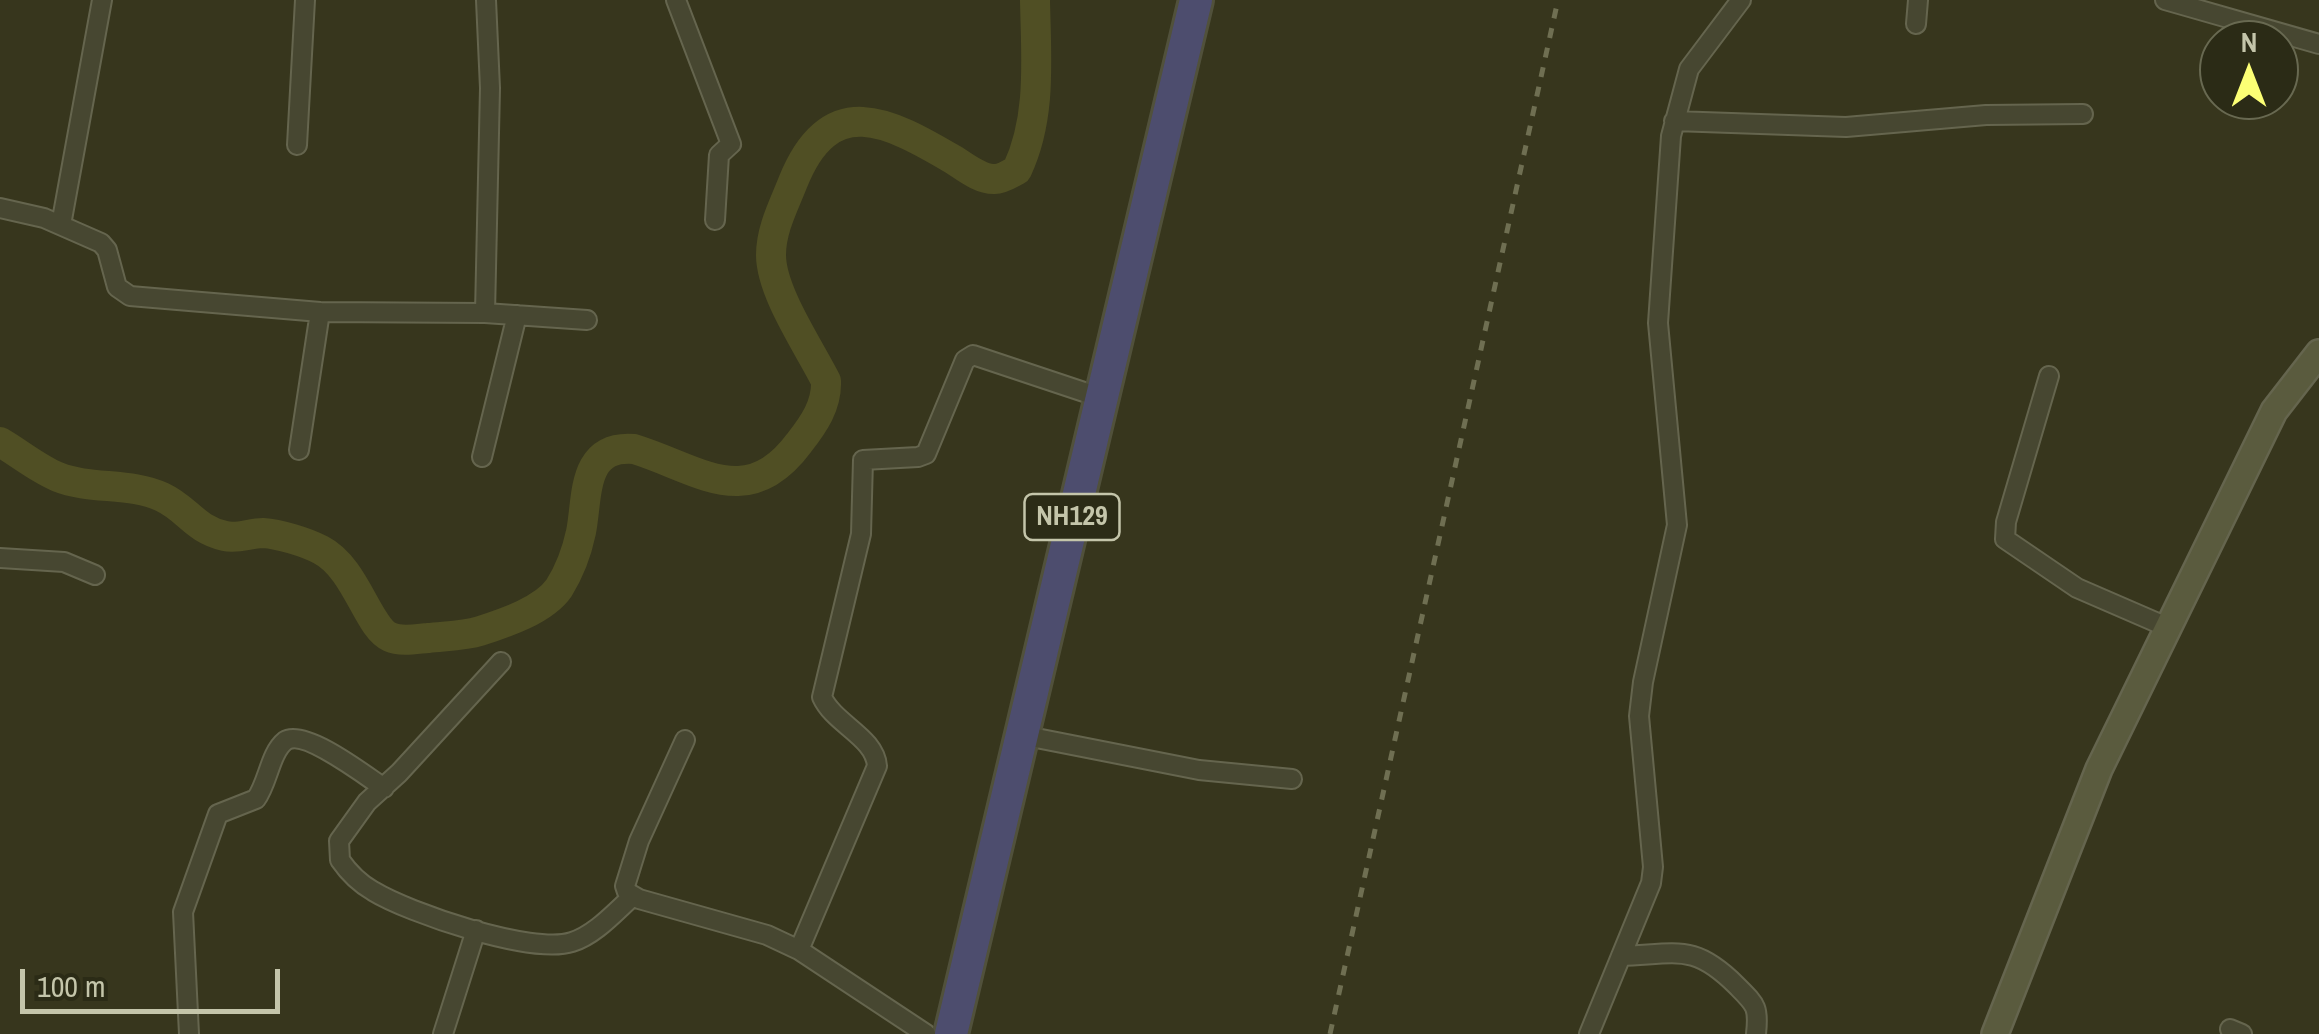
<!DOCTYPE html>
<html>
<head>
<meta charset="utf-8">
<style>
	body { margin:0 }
	#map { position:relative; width:2319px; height:1034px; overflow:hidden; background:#37361d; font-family:"Archivo Narrow",sans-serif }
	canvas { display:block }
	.north { position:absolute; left:2199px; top:20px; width:100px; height:100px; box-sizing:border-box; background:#2b2b16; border:2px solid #686951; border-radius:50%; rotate:0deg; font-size:28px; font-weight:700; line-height:40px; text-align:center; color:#c4c5aa }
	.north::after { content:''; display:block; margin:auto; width:35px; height:45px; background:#fcff75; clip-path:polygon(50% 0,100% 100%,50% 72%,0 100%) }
	.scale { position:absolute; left:20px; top:969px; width:260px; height:45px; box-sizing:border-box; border:5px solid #c4c5aa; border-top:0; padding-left:12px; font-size:30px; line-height:35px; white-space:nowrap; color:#c4c5aa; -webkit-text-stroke:8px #2b2b16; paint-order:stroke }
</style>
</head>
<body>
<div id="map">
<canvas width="2319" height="1034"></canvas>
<div class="north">N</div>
<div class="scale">100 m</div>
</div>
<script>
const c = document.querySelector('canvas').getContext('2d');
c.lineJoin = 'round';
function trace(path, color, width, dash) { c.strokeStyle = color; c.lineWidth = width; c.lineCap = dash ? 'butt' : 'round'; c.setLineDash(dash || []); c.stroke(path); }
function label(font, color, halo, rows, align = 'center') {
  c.font = font + ' "Archivo Narrow",sans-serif'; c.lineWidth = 10; c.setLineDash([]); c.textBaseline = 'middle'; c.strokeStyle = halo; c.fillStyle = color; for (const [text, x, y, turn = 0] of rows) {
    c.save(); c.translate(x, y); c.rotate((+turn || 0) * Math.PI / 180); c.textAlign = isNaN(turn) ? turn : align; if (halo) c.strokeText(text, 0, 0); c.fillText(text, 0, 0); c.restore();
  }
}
trace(new Path2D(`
	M0,442C19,453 38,469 58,477C90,490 131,482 162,497C188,509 194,529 225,536C238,539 250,533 263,533C279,534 306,542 321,550C356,568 368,628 390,637C401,642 416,639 428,638C445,636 464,636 480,631C505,623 544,610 559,588C569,572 577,551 581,532C588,497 581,445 634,449C699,469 747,513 799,443C814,424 827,405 826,381C809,347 771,292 771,255C771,229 784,205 793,182C830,90 888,121 954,160C965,167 981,180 995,179C1002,179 1011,173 1017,170C1042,117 1036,58 1035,0`), '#504f24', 30);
const street = new Path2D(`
	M676,0L731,144L719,155L715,220
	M2165,0L2319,44
	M1916,24L1918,0
	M1674,121L1846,127L1986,115L2083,114
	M297,145L305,0
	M0,208L44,218L101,243L107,250L117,287L130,296L320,312L485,313L587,320
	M61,225L102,0
	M485,313L490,88L486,0
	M2049,376L2006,522L2005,539L2077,588L2167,627
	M299,450L320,312
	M482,457L517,315
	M0,558L64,562L95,575
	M501,662L399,773L367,802L339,841L340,860C349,873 359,883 373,891C409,913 532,955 572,942C595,935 615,912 633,896
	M1021,735L1199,770L1292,779
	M685,740L639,841L625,886L627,892L639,899L767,935L799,950L926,1034
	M799,950L877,766C875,737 834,724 822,697L861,534L863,460L918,457L926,454L965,360L973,355L1102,398
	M1621,956C1678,954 1694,943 1737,986C1756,1005 1759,1007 1756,1034
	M2230,1029L2242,1034
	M189,1034L183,912L218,814L256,799C268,783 270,753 285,741C304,728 366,776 384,788
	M443,1034L476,930
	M1589,1034L1651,883L1653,867L1639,716L1643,682L1677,525L1658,323L1671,136L1689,69L1741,0`);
const secondary = new Path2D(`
	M1995,1034L2099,769L2274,411L2319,353`);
const highway = new Path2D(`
	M951,1034L1196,0`);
trace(street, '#65654e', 22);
trace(secondary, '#65654e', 30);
trace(highway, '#51513b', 38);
trace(street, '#474731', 18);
trace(secondary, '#5a5b3e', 25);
trace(highway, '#4d4d6e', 32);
trace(new Path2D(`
	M1330,1034L1558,0`), '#6f6f52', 5, [10, 10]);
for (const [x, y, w] of [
	[1072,517,95]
]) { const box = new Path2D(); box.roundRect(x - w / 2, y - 23, w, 46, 8); c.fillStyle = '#2b2b16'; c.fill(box); trace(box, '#c4c5aa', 2.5); }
label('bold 28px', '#c4c5aa', null, [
	["NH129",1072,517]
]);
</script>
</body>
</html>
